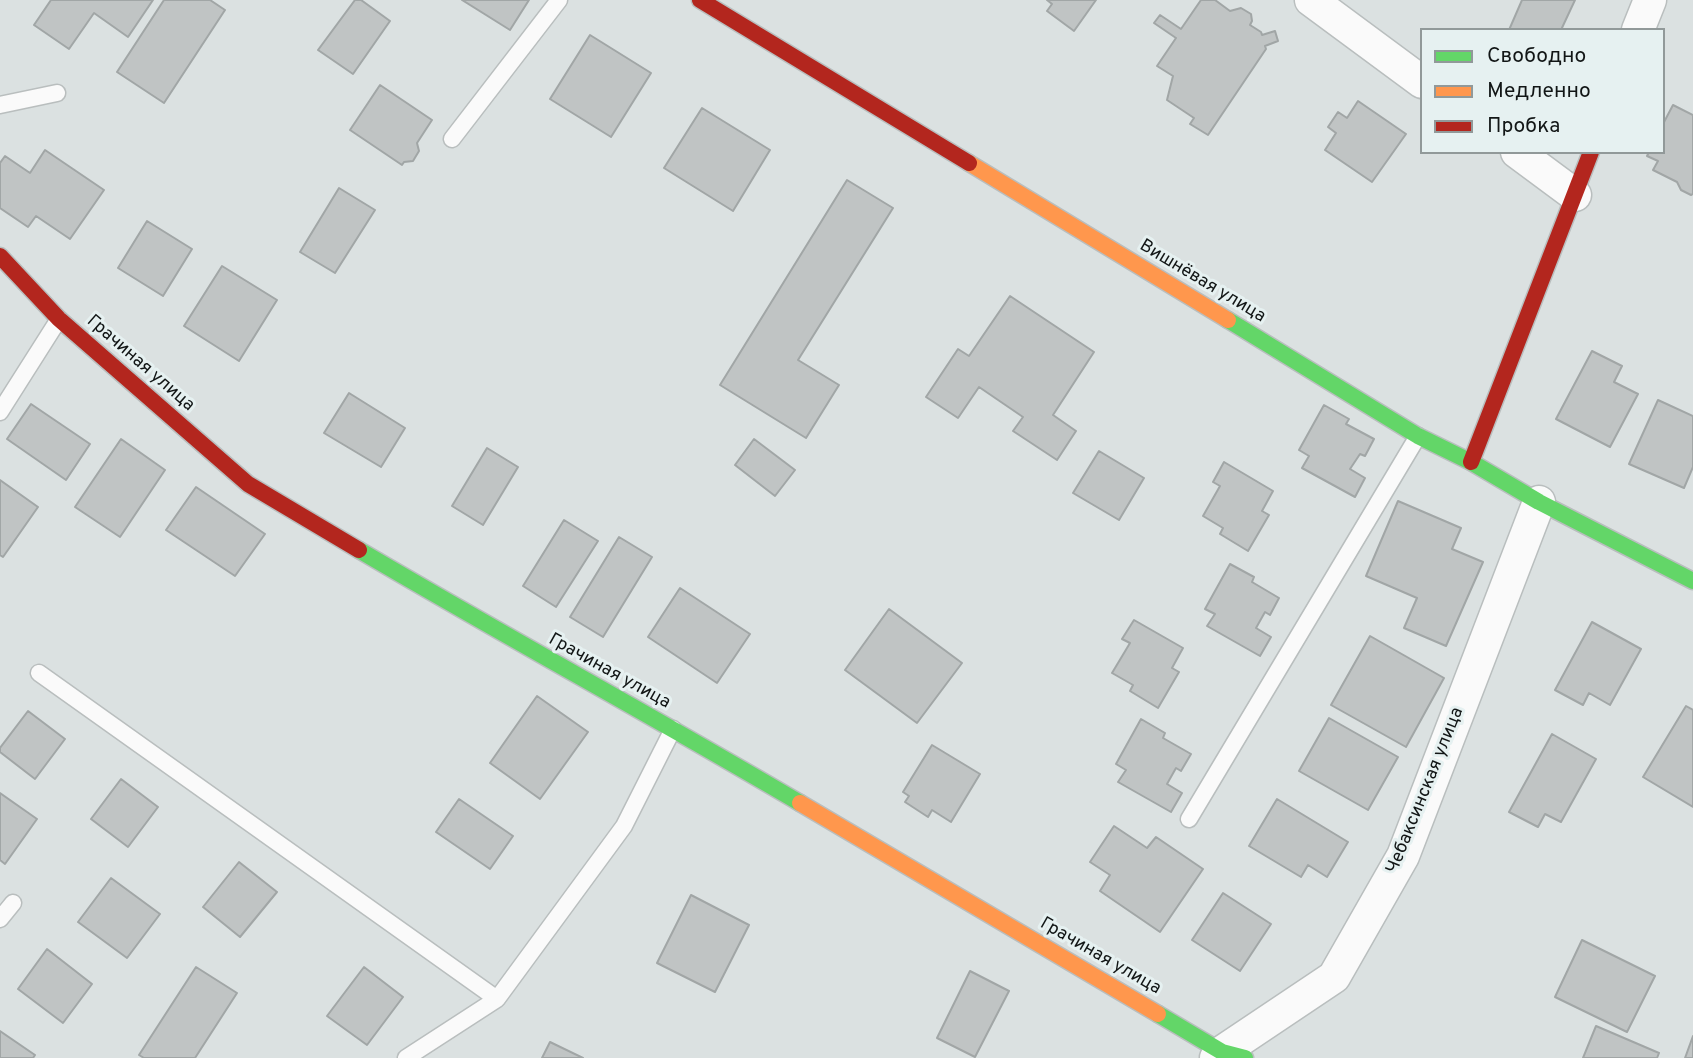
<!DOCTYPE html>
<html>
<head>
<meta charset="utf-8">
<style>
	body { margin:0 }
	#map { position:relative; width:1693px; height:1058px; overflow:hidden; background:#dbe1e1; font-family:Overpass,sans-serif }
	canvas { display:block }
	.legend { position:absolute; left:1420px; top:28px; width:245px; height:126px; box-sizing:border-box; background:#e6f1f1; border:2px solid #919999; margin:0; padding:9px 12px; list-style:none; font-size:21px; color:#121616 }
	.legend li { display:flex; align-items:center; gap:14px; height:35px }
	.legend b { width:35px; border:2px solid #919999 }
</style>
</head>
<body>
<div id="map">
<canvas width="1693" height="1058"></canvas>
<ul class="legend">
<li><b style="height:9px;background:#63d668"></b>Свободно</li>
<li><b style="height:9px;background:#ff974d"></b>Медленно</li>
<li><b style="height:9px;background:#b3261e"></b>Пробка</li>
</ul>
</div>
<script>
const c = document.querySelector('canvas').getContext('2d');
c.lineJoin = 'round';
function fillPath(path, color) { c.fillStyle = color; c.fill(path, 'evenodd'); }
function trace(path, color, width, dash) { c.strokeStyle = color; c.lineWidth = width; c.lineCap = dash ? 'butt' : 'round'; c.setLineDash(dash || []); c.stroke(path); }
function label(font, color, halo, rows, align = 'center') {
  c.font = font + ' Overpass,sans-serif'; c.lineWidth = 6; c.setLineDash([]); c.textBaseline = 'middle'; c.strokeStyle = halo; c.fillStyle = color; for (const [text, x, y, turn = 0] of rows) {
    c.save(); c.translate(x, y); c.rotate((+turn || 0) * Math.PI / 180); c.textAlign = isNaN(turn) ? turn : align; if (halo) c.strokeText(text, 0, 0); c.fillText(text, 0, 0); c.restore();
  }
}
const building = new Path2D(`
	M51,0H153L128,37L94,13L69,49L34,25Z
	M164,0H210L225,10L164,103L117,72Z
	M355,0H361L390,21L353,74L318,50Z
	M462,0H529L510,30Z
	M1047,0H1096L1074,31L1047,11L1052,4Z
	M1201,0H1215L1230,11L1241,8L1251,14L1252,21L1250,25L1261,32L1262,35L1275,31L1278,41L1265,46L1266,49L1208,135L1190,124L1194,118L1167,100L1173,76L1157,66L1176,38L1154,23L1160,15L1181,29Z
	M1522,0H1575L1561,30H1509Z
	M590,35L651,73L611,137L550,99Z
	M380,85L432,120L417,143L419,151L413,161L404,162L402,165L350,130Z
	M1358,101L1406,134L1372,182L1325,150L1336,133L1328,127L1338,112L1347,118Z
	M1673,105L1693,115V194L1691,195L1681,190L1677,182L1653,170L1658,161L1647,156L1649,152H1663V124Z
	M702,108L770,150L733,211L664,168Z
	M45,150L104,190L70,239L36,216L28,227L0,208V163L5,156L30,173Z
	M847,180L893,208L798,360L839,385L806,438L720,385Z
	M339,188L375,210L335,273L300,252Z
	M147,221L192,249L163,296L118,268Z
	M222,266L277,300L239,361L184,326Z
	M1010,296L1094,352L1053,415L1076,431L1057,460L1013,431L1023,417L979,387L958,418L926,397L958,349L969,356Z
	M1592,351L1622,366L1614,382L1638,394L1610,447L1556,419Z
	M349,393L405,428L381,467L324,433Z
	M1658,400L1693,416V467L1684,488L1629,464Z
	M31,404L90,444L66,480L7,439Z
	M1324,405L1349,419L1346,424L1374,439L1365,456L1360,454L1350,469L1365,478L1355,497L1302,468L1309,456L1299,450Z
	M121,439L165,470L120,537L75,507Z
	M754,439L795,470L775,496L735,465Z
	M487,448L518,467L483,525L452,506Z
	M1099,451L1144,478L1119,520L1073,493Z
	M1224,462L1273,491L1262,511L1269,515L1248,551L1220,534L1223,528L1203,516L1220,486L1213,482Z
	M0,480L38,507L3,557L0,555Z
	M196,487L265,534L235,576L166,530Z
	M1398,501L1461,528L1452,549L1483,562L1446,646L1404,628L1417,598L1366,576Z
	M564,520L598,541L556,607L523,586Z
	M619,537L652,557L603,637L570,617Z
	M1230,564L1254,577L1252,582L1279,598L1270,615L1265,612L1256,628L1271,637L1260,656L1207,626L1215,614L1205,609Z
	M680,588L750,634L717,683L648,637Z
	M889,609L962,663L917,723L845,670Z
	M1134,620L1183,648L1172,668L1179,672L1158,708L1130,691L1133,685L1112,673L1130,643L1122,639Z
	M1592,622L1641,649L1610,705L1589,693L1583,705L1555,690Z
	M1370,636L1444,678L1406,747L1331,705Z
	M537,696L588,732L540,799L490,763Z
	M1686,706L1693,710V807L1643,777Z
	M28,711L65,739L35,779L0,752V748Z
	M1329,718L1398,757L1368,810L1299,771Z
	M1141,719L1165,733L1163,738L1191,754L1181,771L1176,768L1167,784L1182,793L1171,812L1118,782L1126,770L1116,764Z
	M1552,734L1596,759L1561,822L1545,814L1538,827L1509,812Z
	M932,745L980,774L951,822L932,810L928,817L905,802L909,796L903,792Z
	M121,779L158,807L128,847L91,819Z
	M0,793L37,819L5,864L0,860Z
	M459,799L513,836L490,869L436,832Z
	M1277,799L1348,842L1327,877L1308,865L1301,877L1249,846Z
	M1114,826L1147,848L1156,837L1203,869L1160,932L1100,891L1110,875L1090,862Z
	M239,862L277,892L240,937L203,907Z
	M111,878L160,914L127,958L78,922Z
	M1223,893L1271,924L1240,971L1192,940Z
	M691,895L749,925L715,992L657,963Z
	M1582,940L1655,976L1627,1032L1555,997Z
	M47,949L92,984L63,1023L18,989Z
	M196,967L237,993L195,1058H144L139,1055Z
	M364,967L403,997L367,1045L327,1016Z
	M970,971L1009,991L975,1057L937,1038Z
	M1596,1026L1659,1053L1657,1058H1583Z
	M0,1031L35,1055L33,1058H0Z
	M1693,1036V1058H1685Z
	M550,1042L583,1058H542Z`);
fillPath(building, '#c0c4c4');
trace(building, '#a1a6a6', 2);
const lane = new Path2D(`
	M0,105L57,93
	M452,139L559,0
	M0,412L59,319
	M39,673L497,999
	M1189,819L1418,436
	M0,919L13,903
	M406,1058L497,999L624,826L673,729`);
const street = new Path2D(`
	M1311,0L1422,82
	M1638,30L1650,0
	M1517,152L1575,195
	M1216,1058L1222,1052L1334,977L1403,856L1539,502`);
const fast = new Path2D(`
	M1228,320L1418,436L1471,462L1539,502L1693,581
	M359,550C505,636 654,717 800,803
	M1158,1014L1222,1052L1245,1058`);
const slow = new Path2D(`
	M969,163L1228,320
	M800,803L1158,1014`);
const jam = new Path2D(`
	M700,0L969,163
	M0,256L59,319L248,484L359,550
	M1471,462L1591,152`);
trace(lane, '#b9bebe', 19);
trace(street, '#b9bebe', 35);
trace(fast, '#b9bebe', 19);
trace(slow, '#b9bebe', 19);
trace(jam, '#b9bebe', 19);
trace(lane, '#fafafa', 16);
trace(street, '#fafafa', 32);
trace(fast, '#63d668', 16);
trace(slow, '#ff974d', 16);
trace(jam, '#b3261e', 16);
label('18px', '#121616', '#e6f1f1', [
	["Вишнёвая улица",1202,282,31],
	["Грачиная улица",140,364,41],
	["Грачиная улица",609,672,29],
	["Чебаксинская улица",1426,791,-68],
	["Грачиная улица",1100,957,30]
]);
</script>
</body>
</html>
